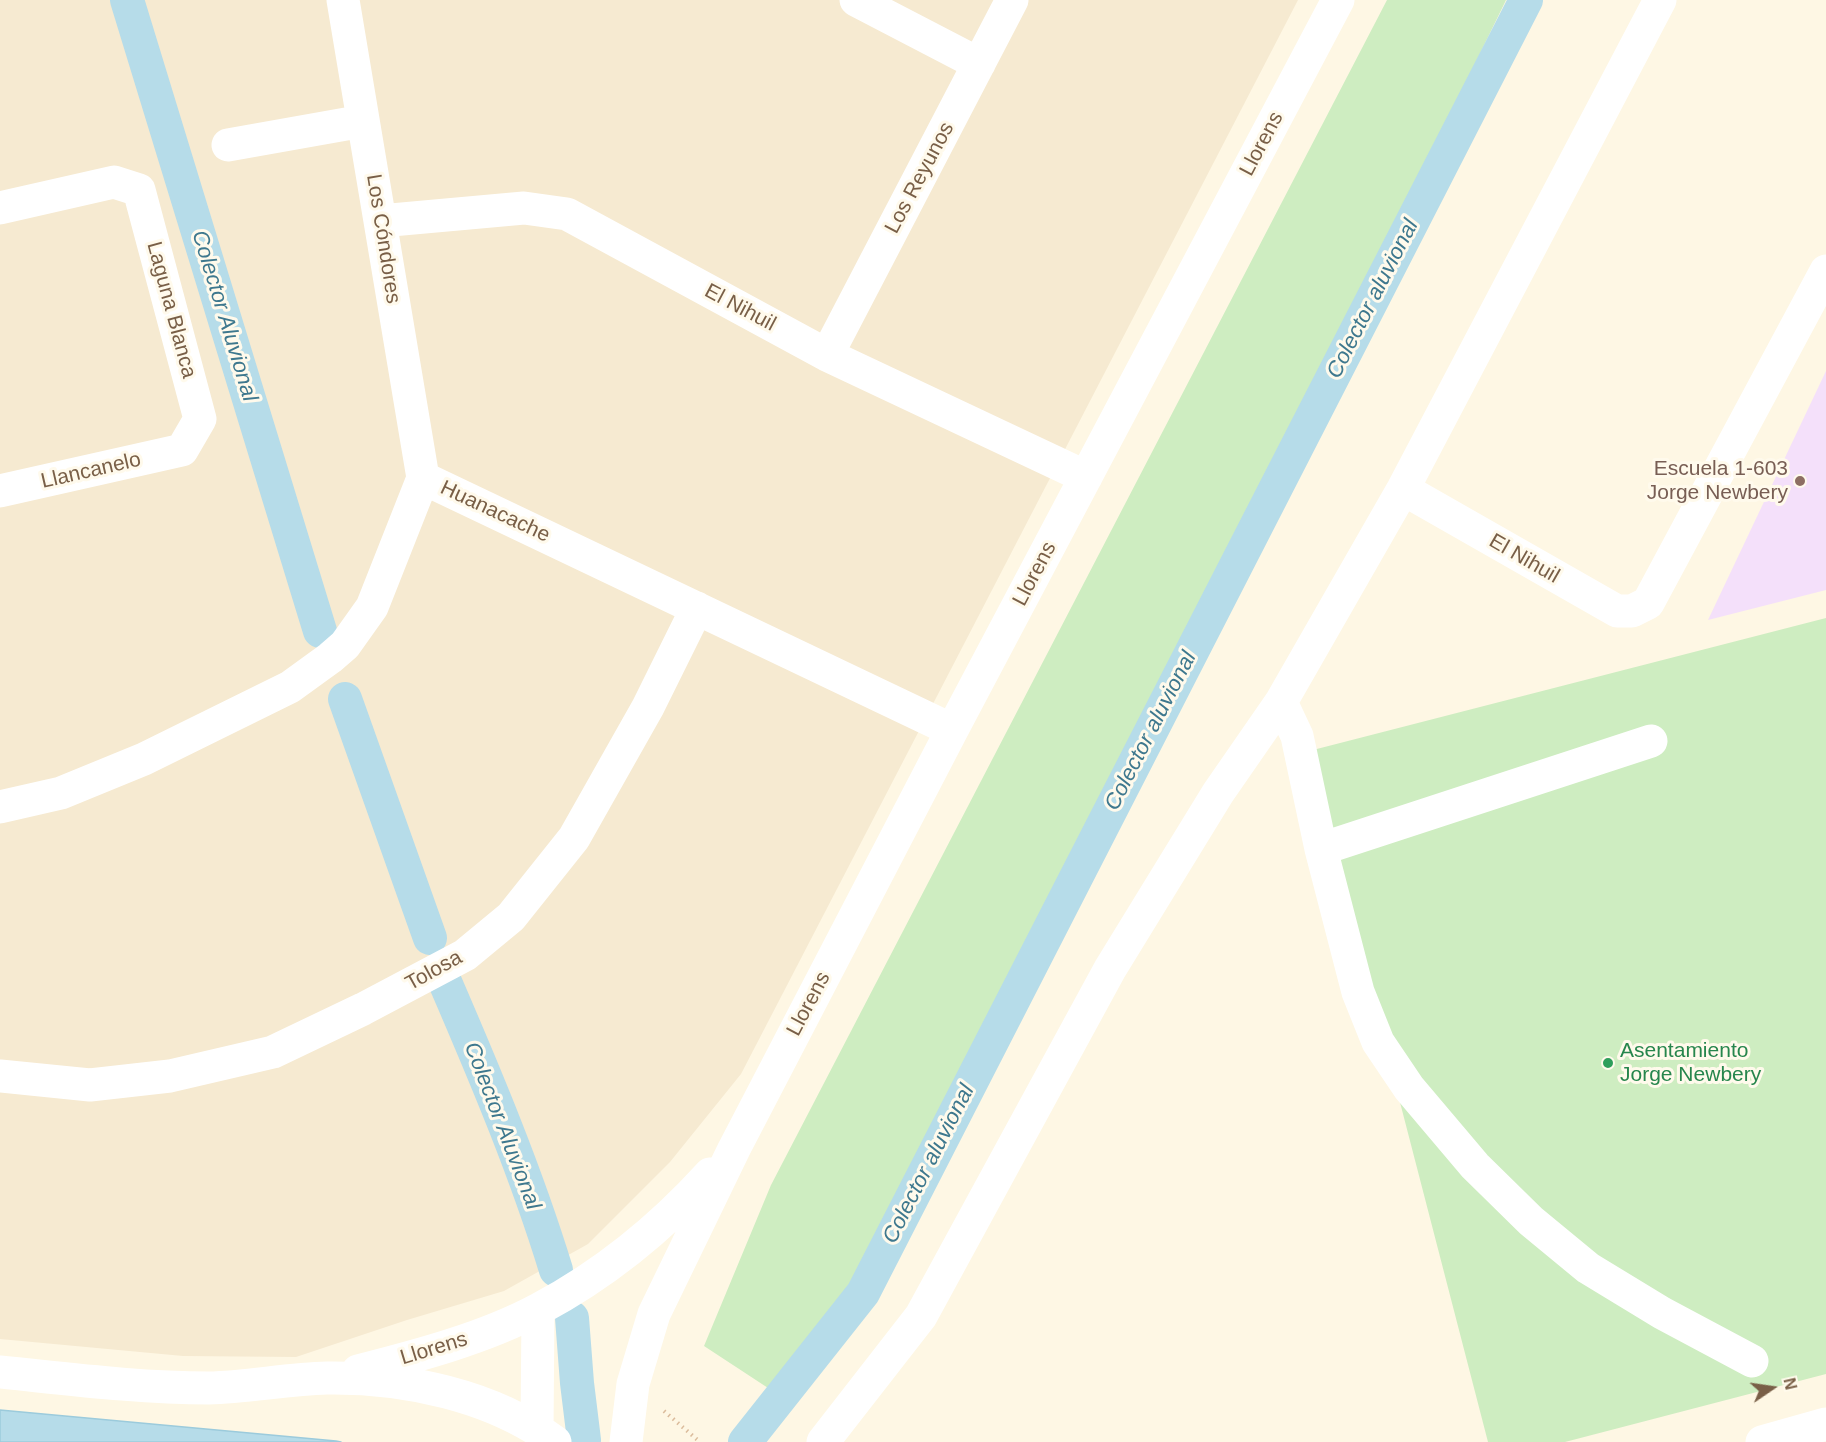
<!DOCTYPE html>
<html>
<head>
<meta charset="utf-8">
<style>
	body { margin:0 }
	#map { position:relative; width:1826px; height:1442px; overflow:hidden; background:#fef7e4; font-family:Helvetica,sans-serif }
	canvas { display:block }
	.north { position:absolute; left:1742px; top:1358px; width:60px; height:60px; -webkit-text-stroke:4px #fffaec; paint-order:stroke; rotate:77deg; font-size:16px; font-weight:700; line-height:24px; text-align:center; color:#795f47 }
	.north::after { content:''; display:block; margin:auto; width:21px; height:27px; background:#795f47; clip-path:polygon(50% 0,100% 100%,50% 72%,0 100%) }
</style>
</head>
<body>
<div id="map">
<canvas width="1826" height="1442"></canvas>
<div class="north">N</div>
</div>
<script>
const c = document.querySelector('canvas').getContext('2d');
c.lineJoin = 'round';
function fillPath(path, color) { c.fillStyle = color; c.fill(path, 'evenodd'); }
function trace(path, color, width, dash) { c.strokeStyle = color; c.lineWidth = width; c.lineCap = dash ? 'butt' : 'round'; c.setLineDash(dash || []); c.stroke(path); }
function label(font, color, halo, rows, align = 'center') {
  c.font = font + ' Helvetica,sans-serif'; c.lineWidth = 6; c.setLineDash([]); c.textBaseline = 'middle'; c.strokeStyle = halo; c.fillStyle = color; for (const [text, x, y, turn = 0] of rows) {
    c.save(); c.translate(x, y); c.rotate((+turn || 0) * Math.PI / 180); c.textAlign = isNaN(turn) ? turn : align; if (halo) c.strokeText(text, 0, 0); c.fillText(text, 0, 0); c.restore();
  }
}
fillPath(new Path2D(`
	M0,0H1298L741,1074L670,1162L588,1244L504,1291L407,1320L296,1357L183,1356L0,1339Z`), '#f6ead1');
fillPath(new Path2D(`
	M1826,371V590L1708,620Z`), '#f4e0fa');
fillPath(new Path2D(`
	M1387,0H1506L867,1314L794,1405L704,1346L771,1185Z
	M1826,618V1374L1565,1442H1488L1309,751Z`), '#ceedc1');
const water = new Path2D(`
	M0,1410L336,1441L341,1442H0Z`);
fillPath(water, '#b6dce9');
trace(water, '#9ccbdc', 1.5);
trace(new Path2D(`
	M127,0L320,631
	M345,699L430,938
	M445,982C486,1077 526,1172 556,1270
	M572,1318L577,1383L584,1440
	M745,1442L863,1293L1526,0`), '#b6dce9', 34);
trace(new Path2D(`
	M664,1411L700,1442`), '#dbbc9c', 4, [1.5, 4.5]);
trace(new Path2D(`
	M343,0L423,478
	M856,0L979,64
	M228,145L363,121
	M0,208L114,182L139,190L200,419L182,450L0,491
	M380,221L524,208L567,214L827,355L1086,477
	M827,355L1012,0
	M423,478L952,730
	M1403,489L1617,611H1632L1648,603L1826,271
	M1281,702L1297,736L1321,849L1358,992L1378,1042L1409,1088L1475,1166L1531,1221L1588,1268L1662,1313L1752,1361
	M0,807L61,793L144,759L290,687L330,658L345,645L372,607L423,478
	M1321,849L1651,741
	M0,1076L90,1085L170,1076L273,1052L363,1009L465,955L511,917L574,838L648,707L697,608
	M358,1371C417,1356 485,1338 539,1309C603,1275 661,1228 710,1174
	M0,1372C69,1379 139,1388 209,1388C248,1387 287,1379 327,1378C404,1377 492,1395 555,1442
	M537,1429L538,1310
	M626,1442L633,1384L654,1314L734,1149L952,730L1338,0
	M823,1442L921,1316L1110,969L1218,793L1281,702L1403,489L1660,0
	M1762,1442L1826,1424`), '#fff', 33);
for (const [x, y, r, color] of [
	[1800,481,6,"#8d6e63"],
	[1608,1063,6,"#2e9e5b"]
]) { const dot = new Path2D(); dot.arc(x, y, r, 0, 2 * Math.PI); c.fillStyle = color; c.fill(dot); trace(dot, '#fffaec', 2); }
label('21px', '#795f47', '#fffaec', [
	["Llorens",1262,144,-62],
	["Los Reyunos",920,178,-62],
	["Los Cóndores",383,239,81],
	["El Nihuil",740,308,28],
	["Laguna Blanca",171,310,75],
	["Llancanelo",91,471,-13],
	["Huanacache",495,512,25],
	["El Nihuil",1524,559,30],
	["Llorens",1035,574,-62],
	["Tolosa",434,971,-29],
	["Llorens",809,1004,-62],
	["Llorens",434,1349,-17]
]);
label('21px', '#785e54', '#fffaec', [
	["Escuela 1-603",1788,469],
	["Jorge Newbery",1788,493]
], 'right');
label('21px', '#27864d', '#fffaec', [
	["Asentamiento",1620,1051],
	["Jorge Newbery",1620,1075]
], 'left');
label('italic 22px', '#3e788e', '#fffaec', [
	["Colector aluvional",1373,299,-63],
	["Colector Aluvional",224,316,73],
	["Colector aluvional",1151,731,-63],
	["Colector Aluvional",502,1126,69],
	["Colector aluvional",929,1164,-63]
]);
</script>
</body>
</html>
